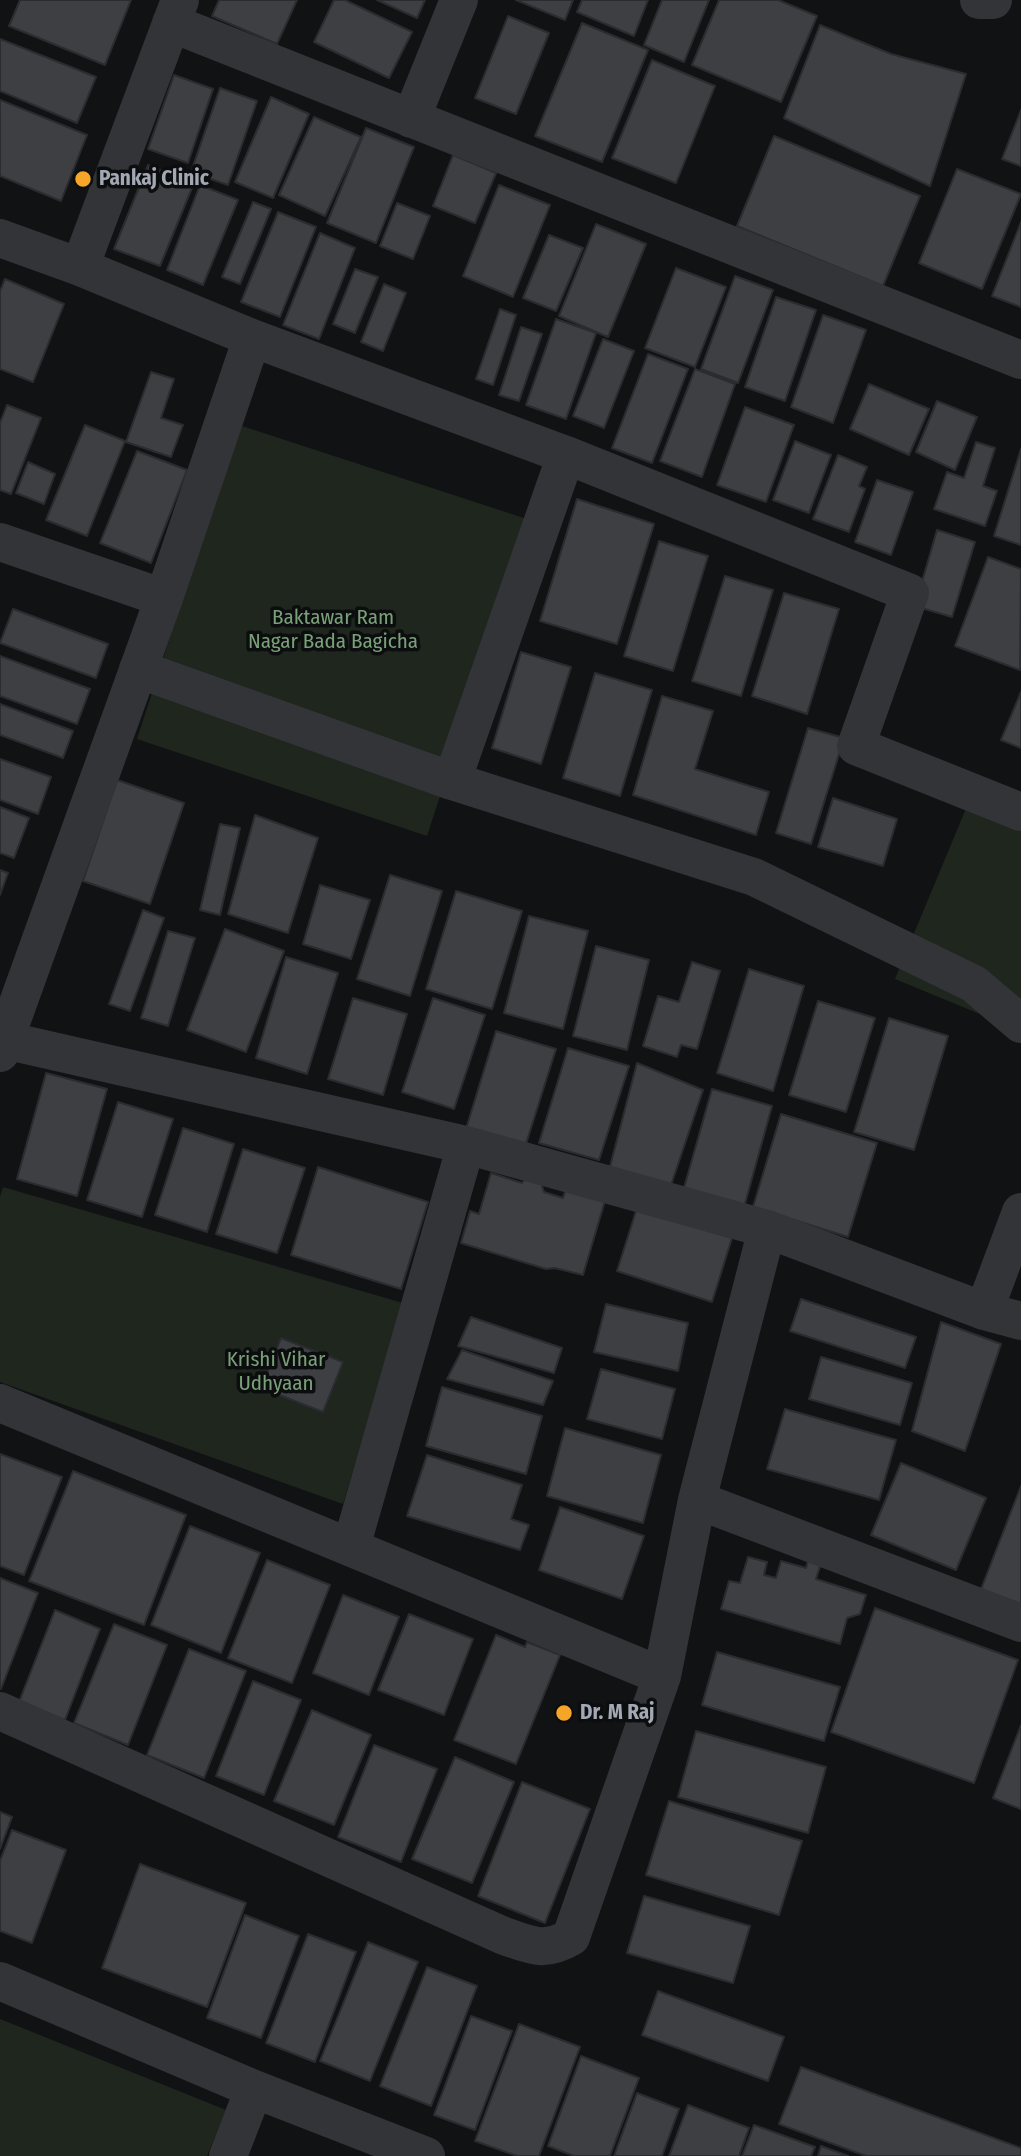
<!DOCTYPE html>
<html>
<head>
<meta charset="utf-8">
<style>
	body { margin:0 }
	canvas { display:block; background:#111213 }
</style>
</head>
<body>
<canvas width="1021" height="2156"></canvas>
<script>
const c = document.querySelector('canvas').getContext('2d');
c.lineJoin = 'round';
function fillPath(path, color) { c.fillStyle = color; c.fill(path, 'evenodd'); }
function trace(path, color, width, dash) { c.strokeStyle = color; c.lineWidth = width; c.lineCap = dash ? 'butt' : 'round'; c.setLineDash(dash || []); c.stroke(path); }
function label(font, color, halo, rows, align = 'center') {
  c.font = font + ' "Fira Sans Condensed",sans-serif'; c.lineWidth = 7; c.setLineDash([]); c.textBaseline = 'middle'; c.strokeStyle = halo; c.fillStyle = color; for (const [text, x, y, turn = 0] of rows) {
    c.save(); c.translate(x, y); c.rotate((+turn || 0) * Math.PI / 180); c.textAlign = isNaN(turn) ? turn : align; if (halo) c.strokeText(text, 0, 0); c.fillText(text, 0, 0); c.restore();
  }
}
fillPath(new Path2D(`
	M239,425L530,520L427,836L137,739Z
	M972,794L1021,815V1031L895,979Z
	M3,1187L403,1303L343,1504L0,1382V1197Z
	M0,2019L226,2110L207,2156H0Z`), '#1e261e');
const building = new Path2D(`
	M20,0H131L105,65L9,26Z
	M219,0H297L277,44L212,16Z
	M334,0H345L412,32L389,78L314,42Z
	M377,0H425L417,18Z
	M516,0H573L565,20Z
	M582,0H648L634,36L577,12Z
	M662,0H709L684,62L644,45Z
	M719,0H778L817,16L781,102L692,65Z
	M508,16L549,33L516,114L475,98Z
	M582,23L648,50L602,162L535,136Z
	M820,25L891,54L966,74L930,186L784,118Z
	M0,39L96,77L77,123L0,91Z
	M652,60L715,86L676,183L612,158Z
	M174,75L213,89L188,163L148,149Z
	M220,88L257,101L228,185L191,172Z
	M271,97L309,114L273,198L235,182Z
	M0,100L87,135L61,201L0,176Z
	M1021,110V166L1002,159Z
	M314,117L361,137L325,216L279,195Z
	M366,128L414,147L376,243L327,223Z
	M774,136L920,196L883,286L737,226Z
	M453,155L496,173L475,223L433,206Z
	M148,165L194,183L160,266L114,249Z
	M957,169L1021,194L982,289L919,263Z
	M200,185L238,200L203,285L167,270Z
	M499,185L550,205L513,297L463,276Z
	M253,202L271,209L240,284L222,277Z
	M397,203L430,216L413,259L380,246Z
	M278,212L316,227L280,317L241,302Z
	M1021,222V307L992,296Z
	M596,224L646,244L608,337L559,316Z
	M320,233L355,248L319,339L283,325Z
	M549,235L583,248L556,311L523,298Z
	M676,268L726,287L695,367L645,348Z
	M355,269L378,277L355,333L333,324Z
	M735,276L773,290L738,383L701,369Z
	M5,279L64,304L33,382L0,369V291Z
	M384,284L406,293L383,351L361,342Z
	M776,297L816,310L785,401L745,387Z
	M500,309L516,315L493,385L476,379Z
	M823,315L866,330L833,423L791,407Z
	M556,319L596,333L566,419L526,405Z
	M521,327L542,334L519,401L499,395Z
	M603,339L634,351L604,428L573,416Z
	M648,354L688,369L652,463L612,448Z
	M695,369L735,384L702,477L660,461Z
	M151,372L174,379L161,418L183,425L171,457L126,442Z
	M869,384L929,409L909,455L850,429Z
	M937,401L977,417L955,470L916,452Z
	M7,405L41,418L11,494L0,490V423Z
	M745,407L794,425L766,502L717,485Z
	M85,425L125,441L87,536L46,520Z
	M795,441L831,455L809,513L773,500Z
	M976,442L995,448L983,486L997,491L985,526L934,509L947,472L964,478Z
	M1021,449V545L994,536Z
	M137,451L187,470L151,563L100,543Z
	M838,455L867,467L859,486L865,489L849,532L813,519Z
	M28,462L55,474L44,504L16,493Z
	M877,480L913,492L891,555L855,542Z
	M577,499L654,524L617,644L540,621Z
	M937,530L975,542L952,617L915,606Z
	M659,541L708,556L673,671L624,656Z
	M988,557L1021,569L1020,670L955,646Z
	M725,576L773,590L741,696L692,681Z
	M784,593L839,609L807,714L752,696Z
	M13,609L108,644L96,678L0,643Z
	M521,652L571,667L541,764L492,748Z
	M0,656L90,689L77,724L0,696Z
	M595,673L652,690L620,796L563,778Z
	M1021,692V748L1001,740Z
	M662,696L713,711L695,769L769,792L756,835L633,795Z
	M0,704L73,731L63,758L0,735Z
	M808,728L844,738L811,844L776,833Z
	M0,759L51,777L38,814L0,800Z
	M117,780L184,803L150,904L83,881Z
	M833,798L897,819L883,866L818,847Z
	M0,807L29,818L14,858L0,853Z
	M255,815L318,838L288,933L228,914Z
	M220,824L240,828L220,915L200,910Z
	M0,870L8,873L0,895Z
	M390,875L442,891L410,996L357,979Z
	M320,885L370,900L351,959L303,944Z
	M456,891L522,911L492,1009L426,989Z
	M143,910L164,918L130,1011L109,1004Z
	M529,916L588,931L563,1029L504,1013Z
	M225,929L284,951L246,1052L187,1030Z
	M168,931L195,938L168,1026L141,1018Z
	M596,946L649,960L627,1050L573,1036Z
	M286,957L338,973L307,1074L256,1058Z
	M692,962L720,971L697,1049L681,1045L677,1057L643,1046L658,996L679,1002Z
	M749,969L804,986L773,1091L717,1073Z
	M353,998L407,1014L383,1095L328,1079Z
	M433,998L485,1015L454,1109L402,1092Z
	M818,1001L875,1018L846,1112L789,1095Z
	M889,1018L948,1036L914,1150L854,1132Z
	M496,1031L556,1049L525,1147L466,1129Z
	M568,1048L629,1066L599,1160L539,1143Z
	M637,1063L703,1090L668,1194L607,1178Z
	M46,1073L107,1089L77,1196L17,1179Z
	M712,1089L772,1106L743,1211L682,1195Z
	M118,1102L173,1119L142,1217L87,1200Z
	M781,1114L877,1143L848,1237L753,1207Z
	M183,1128L234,1144L207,1232L155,1215Z
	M243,1149L305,1168L277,1253L216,1234Z
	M318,1167L428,1202L401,1289L291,1255Z
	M491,1173L522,1183L526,1178L541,1183L544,1192L563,1198L568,1183L607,1194L583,1275L555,1268L546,1269L461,1243L470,1211L479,1214Z
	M637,1208L732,1238L712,1302L617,1271Z
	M801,1299L916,1337L905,1368L790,1331Z
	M606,1304L688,1323L678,1371L594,1352Z
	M471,1317L562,1348L554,1373L458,1346Z
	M941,1322L1001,1344L965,1451L912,1431Z
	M281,1338L343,1362L323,1412L261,1388Z
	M462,1350L553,1381L543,1405L447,1379Z
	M821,1357L912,1383L900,1425L809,1399Z
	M601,1369L675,1389L662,1439L587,1419Z
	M442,1387L542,1416L526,1474L426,1446Z
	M785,1409L896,1440L879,1500L767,1469Z
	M565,1428L661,1455L643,1523L547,1496Z
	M0,1454L62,1477L24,1575L0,1566Z
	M427,1455L522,1485L511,1519L529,1525L520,1550L407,1516Z
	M901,1463L986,1498L956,1570L871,1535Z
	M73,1471L186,1515L144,1625L29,1581Z
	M1021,1486V1613L978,1597Z
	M560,1507L644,1536L622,1599L539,1570Z
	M190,1526L260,1553L221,1653L151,1625Z
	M748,1557L767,1562L764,1575L776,1578L781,1561L806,1568L809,1557L822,1560L816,1579L866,1595L860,1614L847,1618L840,1644L721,1609L729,1581L740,1583Z
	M267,1560L330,1585L292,1683L228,1658Z
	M0,1578L38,1593L1,1689L0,1688Z
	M343,1595L399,1617L369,1695L313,1673Z
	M875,1608L1018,1660L974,1783L831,1732Z
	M55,1610L100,1629L65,1720L19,1702Z
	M409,1614L473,1639L444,1715L378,1690Z
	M114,1624L167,1645L128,1745L74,1723Z
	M496,1635L525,1647L527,1642L560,1655L516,1764L454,1740Z
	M189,1649L246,1671L204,1778L147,1755Z
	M717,1652L840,1687L824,1741L702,1705Z
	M253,1681L301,1700L264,1795L216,1776Z
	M312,1710L371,1735L334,1825L274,1801Z
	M1021,1725V1809L993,1798Z
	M696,1731L826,1767L808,1833L678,1797Z
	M374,1745L437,1769L401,1862L338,1837Z
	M455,1757L514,1782L472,1883L412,1859Z
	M522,1782L590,1809L545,1923L478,1896Z
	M669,1801L802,1841L779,1915L646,1875Z
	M0,1812L12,1817L0,1849Z
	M12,1830L66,1850L32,1943L0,1931V1861Z
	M140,1864L246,1903L207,2007L102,1968Z
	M644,1896L750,1926L733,1983L627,1953Z
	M245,1915L299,1936L261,2038L207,2018Z
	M308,1934L356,1952L315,2062L266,2043Z
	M368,1942L418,1962L370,2081L320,2061Z
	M427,1967L477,1986L431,2106L380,2086Z
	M658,1991L784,2037L768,2081L642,2035Z
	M471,2016L512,2031L475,2130L434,2115Z
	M519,2024L580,2047L539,2156H517L475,2141Z
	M581,2056L639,2078L610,2156H574L548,2146Z
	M801,2067L1021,2148V2156H866L779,2124Z
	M637,2093L679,2109L662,2156H614Z
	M688,2105L749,2128L739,2156H669Z
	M754,2125L815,2147L811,2156H742Z
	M821,2146L848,2156H818Z`);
fillPath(building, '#3d3f43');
trace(building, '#2b2c2f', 2);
trace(new Path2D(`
	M979,0H993
	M171,23L1021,360
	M411,119L459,0
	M0,238L80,267L252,338L566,455L910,593L856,746L1021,812
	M80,267L180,0
	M0,542L164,598
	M138,669L452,781L754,877L974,984L1021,1024
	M452,781L566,455
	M0,1039L466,1145L767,1229L984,1311L1021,1321
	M0,1053L164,598L252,338
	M984,1311L1021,1212
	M0,1403L662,1676
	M697,1500L1021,1623
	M351,1547L466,1145
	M0,1711L504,1936C531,1945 544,1953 571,1937L662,1676L697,1500L767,1229
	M0,1981L254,2089L426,2156
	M228,2156L254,2089`), '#323438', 38);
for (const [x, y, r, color] of [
	[83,179,9,"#f5a527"],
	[564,1713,9,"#f5a527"]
]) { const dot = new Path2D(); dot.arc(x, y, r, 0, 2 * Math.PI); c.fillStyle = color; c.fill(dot); trace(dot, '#0c0d0e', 2.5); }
label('bold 21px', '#a2a9b4', '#0c0d0e', [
	["Pankaj Clinic",99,179],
	["Dr. M Raj",580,1713]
], 'left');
label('21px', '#79a079', '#0c0d0e', [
	["Baktawar Ram",333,618],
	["Nagar Bada Bagicha",333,642],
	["Krishi Vihar",276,1360],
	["Udhyaan",276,1384]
]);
</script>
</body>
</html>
